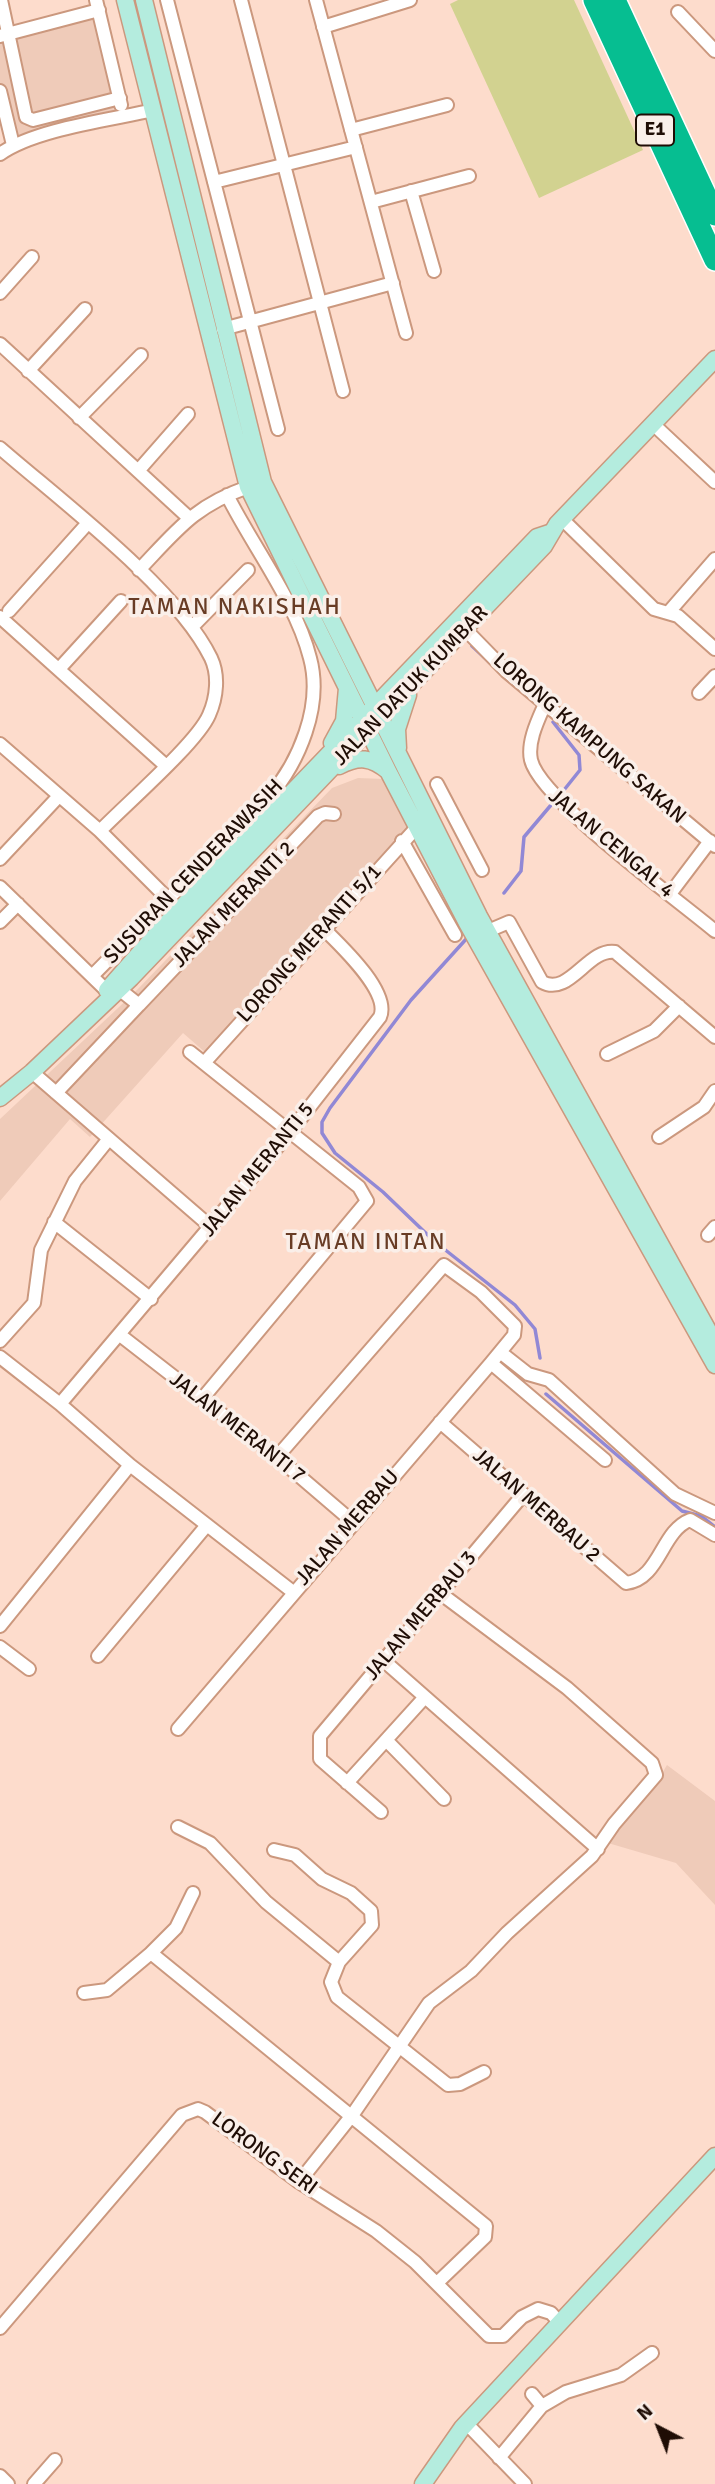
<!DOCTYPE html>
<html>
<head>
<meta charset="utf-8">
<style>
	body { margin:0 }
	#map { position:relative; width:715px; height:2484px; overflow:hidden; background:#fddccc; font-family:Signika,sans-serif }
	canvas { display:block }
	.north { position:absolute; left:624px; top:2393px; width:70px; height:70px; -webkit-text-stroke:5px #faefe9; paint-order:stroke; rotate:318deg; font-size:19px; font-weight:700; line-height:28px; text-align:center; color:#1f0d05 }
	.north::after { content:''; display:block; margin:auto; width:24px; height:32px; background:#1f0d05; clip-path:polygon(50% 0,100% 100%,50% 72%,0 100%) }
</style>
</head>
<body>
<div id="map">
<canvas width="715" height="2484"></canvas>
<div class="north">N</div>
</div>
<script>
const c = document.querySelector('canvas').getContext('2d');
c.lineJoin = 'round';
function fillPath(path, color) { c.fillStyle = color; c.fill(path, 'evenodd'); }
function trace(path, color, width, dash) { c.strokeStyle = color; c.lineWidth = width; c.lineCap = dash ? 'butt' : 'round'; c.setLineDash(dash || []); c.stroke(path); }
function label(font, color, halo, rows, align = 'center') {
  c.font = font + ' Signika,sans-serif'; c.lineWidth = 7; c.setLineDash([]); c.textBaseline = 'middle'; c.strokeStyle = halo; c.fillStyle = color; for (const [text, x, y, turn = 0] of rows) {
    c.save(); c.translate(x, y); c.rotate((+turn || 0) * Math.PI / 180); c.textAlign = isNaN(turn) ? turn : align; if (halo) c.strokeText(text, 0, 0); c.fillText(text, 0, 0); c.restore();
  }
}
fillPath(new Path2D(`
	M104,11L128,107L5,139L0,120V38Z
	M358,778L384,779L411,830L206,1053L183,1033L90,1137L70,1119L0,1201V1119L135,992L332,788Z
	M667,1765L715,1801V1905L676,1863L608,1843L652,1790Z`), '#efcbb9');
fillPath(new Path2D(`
	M458,0H574L643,150L539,198L450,4Z`), '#d2d290');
trace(new Path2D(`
	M472,646L516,687
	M553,722L579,755L580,770L560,795
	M504,893L521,871L524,837L551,805
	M468,937L411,1000L330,1108L322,1122V1133L335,1153L383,1192L434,1241L515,1305L535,1329L540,1358
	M546,1394L682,1511L701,1516L715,1527`), '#9188d5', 3.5);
const street = new Path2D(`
	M1,0L26,117L33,120L120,98
	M96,0L121,105
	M167,0L278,429
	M241,0L343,391
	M316,0L406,333
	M678,12L715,51
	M323,27L410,0
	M0,36L99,10
	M0,91L13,145
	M351,130L447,105
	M0,154C35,129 110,120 154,110
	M214,182L356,147
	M411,191L434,271
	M371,202L469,176
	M0,293L32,257
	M223,329L393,283
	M0,344L188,517
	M28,371L85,309
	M79,418L141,355
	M653,424L715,482
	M0,448C61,501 177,588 211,658C219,675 217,697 209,715C197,743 125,805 100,831
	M138,471L188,414
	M562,519L654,609L678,616L715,649
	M139,570C177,530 194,506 248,487
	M9,611L87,524
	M668,613L715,559
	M0,617L165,765
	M192,627L248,570
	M465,629L506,671L715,846
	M59,669L121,601
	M699,693L715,676
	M545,704C538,720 527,742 531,760C540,799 678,900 715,931
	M0,744L100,831L170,901
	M437,784L482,870
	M402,841L455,935
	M0,859L59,796
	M0,887L107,991
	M670,894L710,841
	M0,922L18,904
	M488,931L509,922L542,982C569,997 588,948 615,952L715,1037
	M92,976L269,797C299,762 323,706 310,658C296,602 253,547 227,495
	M139,1005L318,816L325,813L334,814
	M190,1052L359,1187L367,1201L202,1399
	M607,1054L654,1031L679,1006
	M204,1063L418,826
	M32,1072L211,1227
	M56,1093L139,1005L119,989
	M659,1137L704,1107L715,1091
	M54,1222L151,1299
	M708,1235L715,1227
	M120,1335L277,1457L353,1522
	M0,1341L34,1303L41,1250L75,1181L108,1140
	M500,1352L528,1374L549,1380L675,1494L715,1513
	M0,1357L60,1404L130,1465L293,1592
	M491,1363L605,1460
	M60,1404L290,1132L380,1017C391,992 340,945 323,928
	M440,1422L626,1583C660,1579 661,1531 690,1520L715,1535
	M0,1626L130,1465
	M0,1647L29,1669
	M98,1656L207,1525
	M383,1660L598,1849
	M178,1729L491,1363L514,1335L515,1326L481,1292L444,1265L277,1457
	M386,1740L444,1799
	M347,1783L425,1697
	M381,1812L320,1759V1736L522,1496
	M178,1827L210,1843L266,1902L339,1962L331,1982L337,1997L448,2085L460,2084L484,2072
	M274,1850L295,1855L322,1879L351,1893L371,1911L372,1925L339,1962
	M151,1953L176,1928L193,1893
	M84,1993L107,1990L151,1953L486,2226L485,2237L437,2283
	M299,2182L353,2114L429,2003L471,1971L507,1933L592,1856L614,1824L656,1775L652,1763L567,1688L440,1593
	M0,2328L182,2115L198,2109L205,2112L299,2182L376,2231L415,2262L489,2336H503L522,2317L538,2309L551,2313L560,2323
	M542,2406L566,2392L621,2375L652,2353
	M466,2423L525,2484
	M499,2458L542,2406L532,2394
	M0,2476L8,2484
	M34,2484L55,2460`);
const secondary = new Path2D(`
	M125,0L248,487L388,771L467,923L715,1365
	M144,0L263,482L479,916L715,1343
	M332,743L344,721L347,688
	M398,748L397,729L408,695
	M339,766C359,756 371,757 388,771
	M107,990L160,930L537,537L549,533
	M0,1098L32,1072L131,978L544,546L557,524L715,359
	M423,2484L462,2428L715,2156`);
const highway = new Path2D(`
	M594,0L715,260
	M615,0L715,215`);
trace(street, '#cb987e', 16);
trace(secondary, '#cb987e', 19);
trace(highway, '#fff', 24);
trace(street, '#fff', 12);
trace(secondary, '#b4ecde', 16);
trace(highway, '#06be91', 21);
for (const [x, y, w] of [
	[655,130,38]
]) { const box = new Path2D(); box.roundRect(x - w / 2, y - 15.5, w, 31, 5); c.fillStyle = '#faefe9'; c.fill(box); trace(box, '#1f0d05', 2); }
label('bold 19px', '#1f0d05', null, [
	["E1",655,130]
]);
label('21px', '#1f0d05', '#faefe9', [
	["JALAN DATUK KUMBAR",411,686,-46],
	["LORONG KAMPUNG SAKAN",589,739,41],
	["JALAN CENGAL 4",611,844,40],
	["SUSURAN CENDERAWASIH",194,872,-46],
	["JALAN MERANTI 2",234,905,-46],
	["LORONG MERANTI 5/1",310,944,-48],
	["JALAN MERANTI 5",258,1170,-51],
	["JALAN MERANTI 7",237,1428,38],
	["JALAN MERBAU 2",536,1506,41],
	["JALAN MERBAU",348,1528,-49],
	["JALAN MERBAU 3",421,1616,-50],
	["LORONG SERI",264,2154,36]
]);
c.letterSpacing = '2px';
label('23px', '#683c25', '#faefe9', [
	["TAMAN NAKISHAH",235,608],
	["TAMAN INTAN",366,1243]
]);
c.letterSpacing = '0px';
</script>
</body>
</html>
